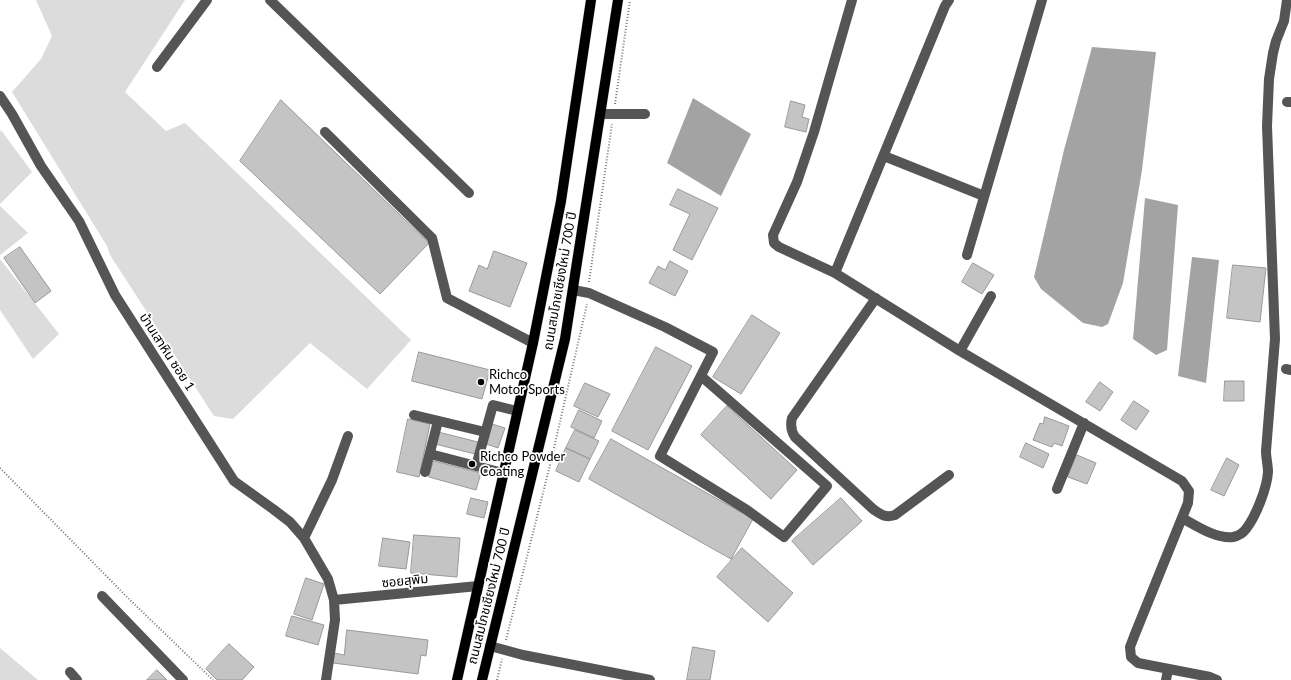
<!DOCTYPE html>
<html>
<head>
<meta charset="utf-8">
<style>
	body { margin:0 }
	canvas { display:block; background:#fff }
</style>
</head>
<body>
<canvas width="1291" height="680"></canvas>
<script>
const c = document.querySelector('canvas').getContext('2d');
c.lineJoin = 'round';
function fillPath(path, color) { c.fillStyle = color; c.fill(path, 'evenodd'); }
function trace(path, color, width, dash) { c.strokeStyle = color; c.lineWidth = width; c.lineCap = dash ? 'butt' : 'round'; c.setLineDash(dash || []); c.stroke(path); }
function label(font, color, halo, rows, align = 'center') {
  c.font = font + ' Lato,"Noto Sans Thai",sans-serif'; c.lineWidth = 3.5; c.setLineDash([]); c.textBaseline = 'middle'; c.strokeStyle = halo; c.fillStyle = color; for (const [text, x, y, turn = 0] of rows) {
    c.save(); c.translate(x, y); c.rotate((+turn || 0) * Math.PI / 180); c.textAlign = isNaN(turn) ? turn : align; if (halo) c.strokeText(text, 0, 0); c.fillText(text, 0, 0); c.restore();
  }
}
fillPath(new Path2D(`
	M36,0H185L125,92L166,131L185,123L411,340L367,389L310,343L233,419L214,416L110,255L107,246L12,92L41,59L52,36Z
	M1,130L32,172L0,204V132Z
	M0,206L28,233L0,255Z
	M0,259L59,334L33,359L0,310Z
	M0,648L38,680H0Z`), '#dcdcdc');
fillPath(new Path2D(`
	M1092,47L1156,52L1142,170L1123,283L1108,324L1102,327L1083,323L1041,289L1034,277L1064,150Z
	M693,98L751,134L721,196L667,163Z
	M1145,198L1178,205L1167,350L1156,355L1133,339Z
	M1192,257L1219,260L1206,383L1178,376Z`), '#a3a3a3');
const building = new Path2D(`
	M281,100L429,243L380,294L240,161Z
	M791,101L805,105L802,117L809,119L806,132L785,127Z
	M678,189L718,208L692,260L673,250L690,214L670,205Z
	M20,247L51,291L35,303L4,258Z
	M494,251L527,263L510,307L469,291L479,265L487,269Z
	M670,261L688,271L675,296L649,283L658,266L665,270Z
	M973,263L994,275L982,294L962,282Z
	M1233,265L1266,268L1260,322L1227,318Z
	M752,315L780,333L741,394L713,377Z
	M656,347L692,366L648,450L612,431Z
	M419,352L490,370L482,399L412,381Z
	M1225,381H1244V401H1224Z
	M1100,382L1113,392L1100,411L1086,402Z
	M585,383L610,394L598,417L574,406Z
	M1134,401L1149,411L1136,430L1121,420Z
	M727,406L797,470L771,499L701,435Z
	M579,410L602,421L594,438L571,427Z
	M1045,417L1069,426L1062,446L1054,443L1052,447L1033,440L1040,423L1043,424Z
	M408,419L430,424L419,477L397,472Z
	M492,424L505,428L498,448L486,444Z
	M575,430L599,441L590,459L566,448Z
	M438,432L478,442L475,454L435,444Z
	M611,439L753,519L731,559L589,479Z
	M1026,443L1049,454L1043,468L1020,457Z
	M566,448L590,459L579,482L556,471Z
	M1077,455L1096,463L1087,484L1068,477Z
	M1227,458L1239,465L1224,496L1211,490Z
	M434,461L481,473L476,490L429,477Z
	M471,498L488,502L484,518L467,514Z
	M841,498L862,521L813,565L792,541Z
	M414,535L460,538L457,577L411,573Z
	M383,538L410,542L406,569L379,566Z
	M742,548L793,593L768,622L717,577Z
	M306,578L324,584L312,620L294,614Z
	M292,616L324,625L318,645L286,636Z
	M347,630L428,640L426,656L421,655L418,674L333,663L334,653L344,655Z
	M229,644L254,667L242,680H217L206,669Z
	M693,647L715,651L710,680H687Z
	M157,670L167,680H147Z`);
fillPath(building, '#c4c4c4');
trace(building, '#999', 1);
const major = new Path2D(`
	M457,680L533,343L561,201L591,0
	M482,680L565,339L618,0`);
trace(major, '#dbdbdb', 11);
trace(new Path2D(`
	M615,104L630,0
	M589,282L612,124
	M0,468L128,598L213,680
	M506,640L551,461L587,304
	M497,680L502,659`), '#777', 2, [1, 2]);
trace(new Path2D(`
	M270,0L469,193
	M852,0L814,132L797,182L773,235L774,243L779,247L835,273L960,351L1182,481L1189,491L1188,503L1135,634L1130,647L1131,657L1138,663L1210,677L1217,680
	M157,67L207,0
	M0,96L12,114L41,166L79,221L115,295L234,481L273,509L290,522L304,538L328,579L334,600L335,620L326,680
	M1287,102H1291
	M601,114H645
	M325,132L432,238L447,298L533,343
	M884,156L984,196
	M967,255L1042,0
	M835,273L945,6L949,0
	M573,290L589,293L665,327L713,352L660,456L747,510L784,537L827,486L701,376
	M876,298L792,418C790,426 791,431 795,437L873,509C882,515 885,518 895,515L949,475
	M960,351L991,296
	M1286,369L1291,370
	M414,415L485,432
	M430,454L503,473
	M476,466L493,405L517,411
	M425,472L438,421
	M1057,489L1084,423
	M1182,518C1197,526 1216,539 1233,537C1238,536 1243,533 1246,529C1256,516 1267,488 1268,472C1268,465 1266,458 1266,451L1275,339L1267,126L1269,79L1273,53L1276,41L1284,21L1287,0
	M304,538L332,480L348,436
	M102,596L183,680
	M334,600L478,586
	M490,646L523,655L650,680
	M70,672L77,680
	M1166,680L1168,670`), '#555', 10);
trace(major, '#000', 10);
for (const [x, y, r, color] of [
	[481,382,4,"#000"],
	[472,464,4,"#000"]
]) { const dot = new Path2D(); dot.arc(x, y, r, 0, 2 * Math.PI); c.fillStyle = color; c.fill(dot); trace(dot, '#fff', 1.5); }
label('13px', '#000', '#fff', [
	["ถนนสมโภชเชียงใหม่ 700 ปี",560,281,-80],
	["บ้านเสาหิน ซอย 1",167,352,57],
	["ซอยสุพิม",405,581,-6],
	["ถนนสมโภชเชียงใหม่ 700 ปี",489,596,-76]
]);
label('13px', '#000', '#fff', [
	["Richco",489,375],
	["Motor Sports",489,390],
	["Richco Powder",480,457],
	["Coating",480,472]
], 'left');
</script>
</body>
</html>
